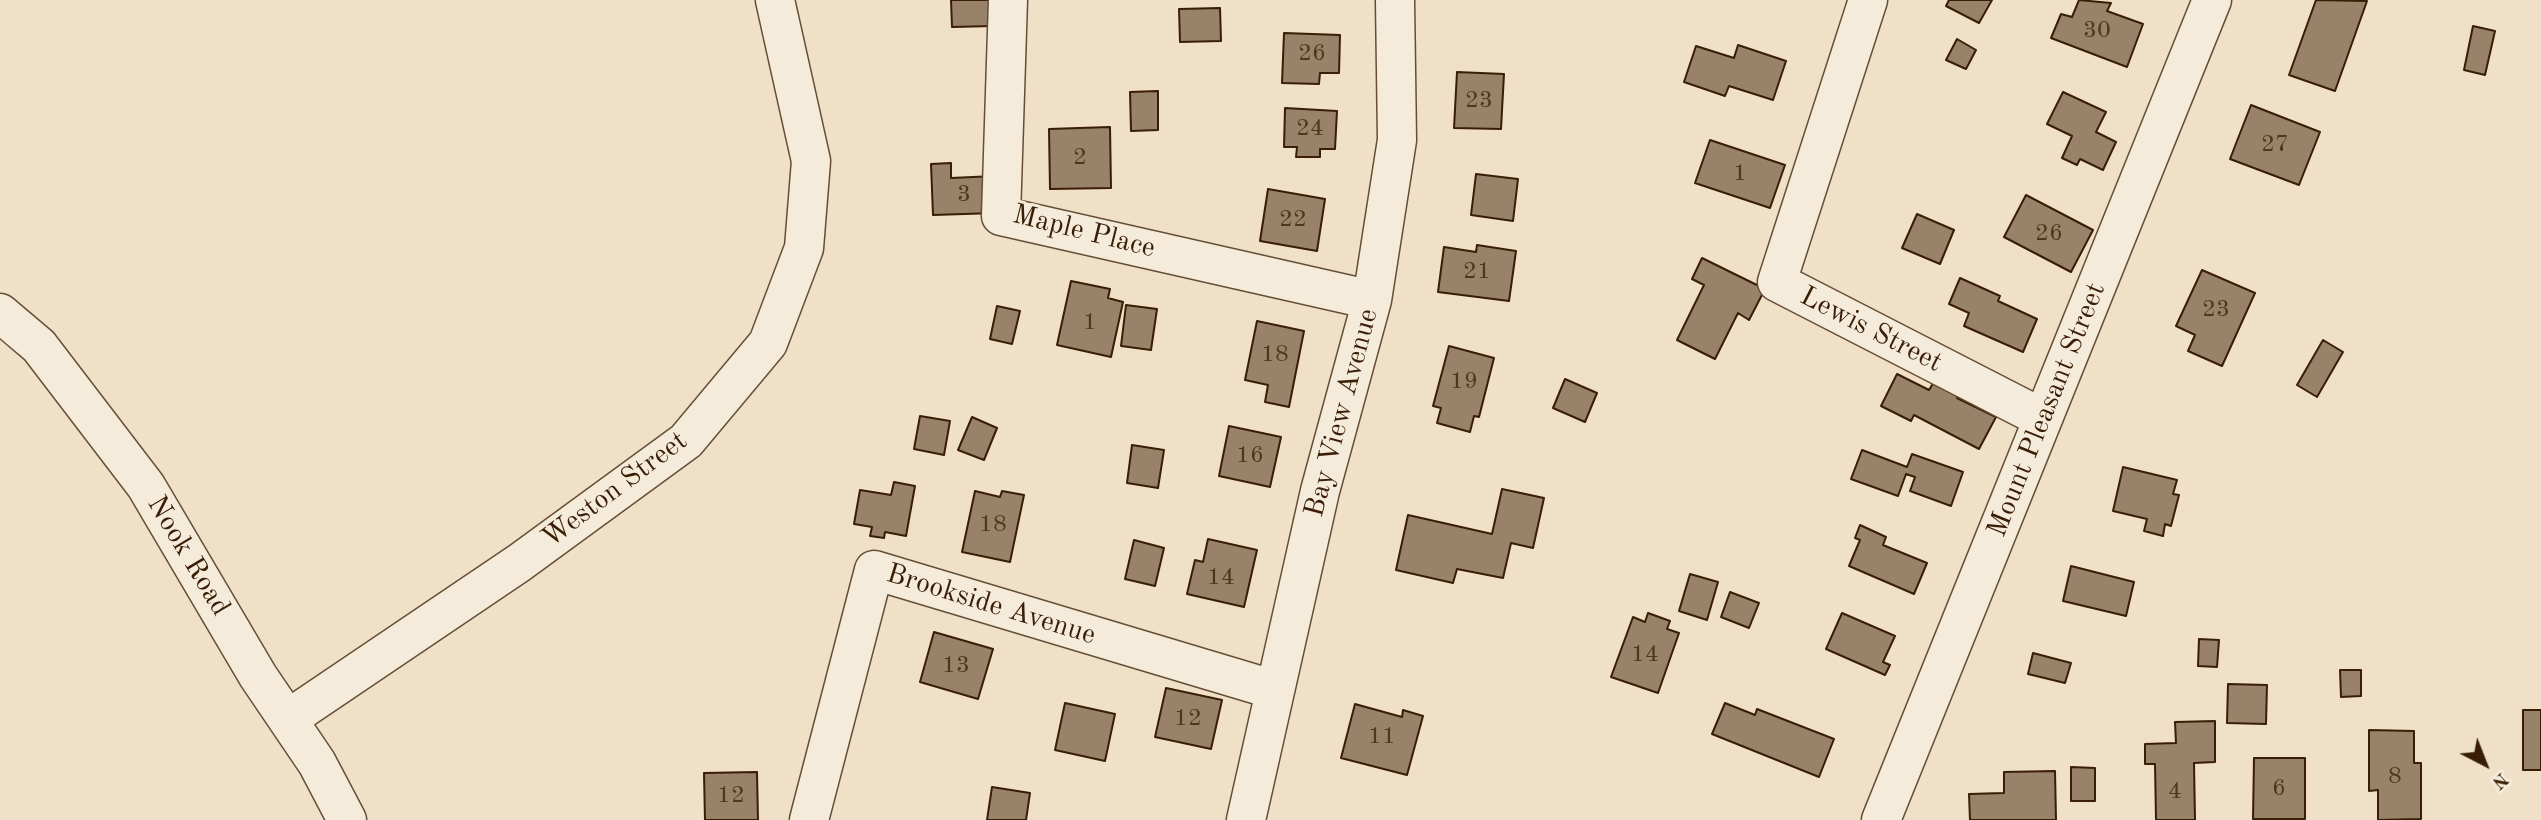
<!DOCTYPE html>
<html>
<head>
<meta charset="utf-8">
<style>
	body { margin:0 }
	#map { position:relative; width:2541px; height:820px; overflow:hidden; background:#efe0c7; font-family:"Old Standard TT",serif }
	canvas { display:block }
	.north { position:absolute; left:2450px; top:729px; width:70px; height:70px; -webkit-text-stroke:5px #f5ebdb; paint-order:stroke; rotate:138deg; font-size:19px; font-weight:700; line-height:28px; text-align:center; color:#391d05 }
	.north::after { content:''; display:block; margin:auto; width:24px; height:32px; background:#391d05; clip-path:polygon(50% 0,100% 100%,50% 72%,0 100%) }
</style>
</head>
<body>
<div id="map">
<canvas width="2541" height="820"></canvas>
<div class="north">N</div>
</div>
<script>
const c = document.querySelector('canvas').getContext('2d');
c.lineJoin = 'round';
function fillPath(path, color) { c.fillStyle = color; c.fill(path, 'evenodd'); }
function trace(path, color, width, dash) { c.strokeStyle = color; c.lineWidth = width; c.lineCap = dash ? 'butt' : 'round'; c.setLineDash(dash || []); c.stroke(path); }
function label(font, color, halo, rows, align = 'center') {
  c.font = font + ' "Old Standard TT",serif'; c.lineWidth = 6; c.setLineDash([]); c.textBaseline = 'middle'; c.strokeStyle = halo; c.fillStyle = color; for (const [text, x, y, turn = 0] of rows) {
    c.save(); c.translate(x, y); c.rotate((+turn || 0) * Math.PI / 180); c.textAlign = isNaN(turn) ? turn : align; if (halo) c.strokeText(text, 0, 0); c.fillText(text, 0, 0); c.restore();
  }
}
const building = new Path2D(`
	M951,0H993L994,26L952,27Z
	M1949,0H1992L1979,23L1946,6Z
	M2079,0L2111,3L2107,11L2143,24L2127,67L2051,38L2061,14L2072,17Z
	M2316,0L2367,1L2335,91L2289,75Z
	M1220,8L1221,41L1180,42L1179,9Z
	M2473,26L2495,31L2485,75L2464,70Z
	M1284,33L1340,35L1339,73H1320L1319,84L1282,83Z
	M1957,39L1976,50L1966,69L1946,60Z
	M1738,45L1786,61L1773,100L1729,86L1725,96L1684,82L1696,46L1734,58Z
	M1457,72L1504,74L1501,129L1454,128Z
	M1158,91V130L1131,131L1130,92Z
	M2063,92L2106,112L2096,132L2116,142L2103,170L2080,159L2077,165L2062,158L2072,136L2047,124Z
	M2251,105L2320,132L2299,185L2230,159Z
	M1285,108L1337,111L1335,149H1320V157H1296L1297,147H1284Z
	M1110,127L1111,188L1050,189L1049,129Z
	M1710,140L1785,165L1770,208L1695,183Z
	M951,163V178L995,176L996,213L933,215L931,164Z
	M1476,174L1518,179L1513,221L1471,215Z
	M1268,189L1325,199L1317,251L1260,241Z
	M2026,195L2093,230L2071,272L2004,237Z
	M1917,214L1954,230L1940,264L1902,248Z
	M1477,245L1516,251L1509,301L1438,292L1444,247L1476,252Z
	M1702,258L1765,289L1749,320L1738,313L1715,359L1677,340L1704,285L1692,279Z
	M2202,270L2255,293L2222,366L2188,351L2195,335L2176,326Z
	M1960,278L2000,296L1998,301L2037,319L2023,352L1964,326L1969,313L1949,304Z
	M1071,281L1110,289L1108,298L1123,302L1111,357L1057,345Z
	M1126,305L1157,309L1151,350L1121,346Z
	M997,306L1020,311L1012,344L990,339Z
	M1257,321L1304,331L1289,407L1265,402L1268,385L1245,380Z
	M2323,340L2343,352L2317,397L2297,385Z
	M1449,346L1494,358L1479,417L1474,416L1470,432L1437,423L1441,408L1433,406Z
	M1897,374L1929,390L1938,375L1963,388L1957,398L1996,417L1979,449L1914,415L1911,421L1881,406Z
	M1565,379L1597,393L1585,422L1553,408Z
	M920,416L950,421L944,455L914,449Z
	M972,417L997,428L984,460L958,450Z
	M1229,426L1281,437L1270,487L1219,476Z
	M1132,445L1164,450L1158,488L1127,483Z
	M1862,450L1907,467L1912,454L1963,472L1951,506L1910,491L1915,477L1906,474L1898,496L1851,479Z
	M2123,467L2177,480L2173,494L2179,495L2171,526L2165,524L2163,536L2144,531L2147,519L2113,511Z
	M894,482L915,486L906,536L885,532L884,538L870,536L872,527L854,524L860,490L891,495Z
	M1502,489L1544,498L1533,548L1511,543L1503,578L1457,569L1453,583L1396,570L1408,515L1492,534Z
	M975,491L1000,497L1002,491L1024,495L1010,562L962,552Z
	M1860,525L1886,537L1883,545L1927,563L1914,594L1849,566L1860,540L1855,538Z
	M1208,539L1257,550L1244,607L1187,594L1195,560L1203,562Z
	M1134,540L1164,548L1155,586L1125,579Z
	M2071,566L2134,582L2126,616L2063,601Z
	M1690,574L1718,582L1707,620L1679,611Z
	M1730,592L1759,603L1749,628L1721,617Z
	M1648,613L1670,621L1667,629L1679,633L1658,693L1611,677L1633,617L1645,622Z
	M1842,613L1895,636L1883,662L1890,665L1885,675L1826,649Z
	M934,632L993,649L978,699L920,682Z
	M2199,639L2219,640L2217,667L2198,666Z
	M2033,653L2071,663L2065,683L2028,674Z
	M2340,670H2361V696L2341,697Z
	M2228,684L2267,685L2266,724L2227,723Z
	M1166,688L1222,700L1211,749L1155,737Z
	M1065,703L1115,714L1105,761L1055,750Z
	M1725,703L1755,715L1757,709L1834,739L1819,777L1712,734Z
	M1355,704L1402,717L1403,710L1423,716L1407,775L1341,758Z
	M2523,710H2541V770H2523Z
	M2215,721V762L2194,763L2195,820H2156L2155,764H2145V744L2176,743L2175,722Z
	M2369,730L2414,731V763H2421V819L2378,820V790L2369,791Z
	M2254,758H2305V819H2253Z
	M2071,767L2095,768V801H2071Z
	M2055,771L2056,820H1970L1969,794L2004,793V772Z
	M757,772L758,820H705L704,773Z
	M992,787L1030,793L1026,820H987Z`);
fillPath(building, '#98826a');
trace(building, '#391d05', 2);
const minor = new Path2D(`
	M1008,0L1001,216L1372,300
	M1868,0L1777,282L2042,418
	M0,313L39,346L146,486L258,676L317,763L347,820
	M288,719L519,563L686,441L768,343L804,248L811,161L775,0
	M809,820L874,570L1275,690
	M1246,820L1320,491L1372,300L1397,140L1395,0
	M1881,820L2212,0`);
trace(minor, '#664e36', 41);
trace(minor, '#f5ebdb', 38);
label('24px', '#51361e', null, [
	["30",2097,31],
	["26",1312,54],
	["23",1479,101],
	["24",1310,129],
	["27",2275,145],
	["2",1080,158],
	["1",1740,174],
	["3",964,195],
	["22",1293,220],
	["26",2049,234],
	["21",1477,272],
	["23",2216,310],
	["1",1090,323],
	["18",1275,355],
	["19",1464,382],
	["16",1250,456],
	["18",993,525],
	["14",1221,578],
	["14",1645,655],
	["13",956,666],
	["12",1188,719],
	["11",1382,737],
	["8",2395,777],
	["6",2279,789],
	["4",2175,792],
	["12",731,796]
]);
label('28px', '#391d05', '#f5ebdb', [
	["Maple Place",1084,232,14],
	["Lewis Street",1871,330,27],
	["Mount Pleasant Street",2047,410,-68],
	["Bay View Avenue",1342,413,-75],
	["Weston Street",615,490,-37],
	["Nook Road",188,556,59],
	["Brookside Avenue",991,605,17]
]);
</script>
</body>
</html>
